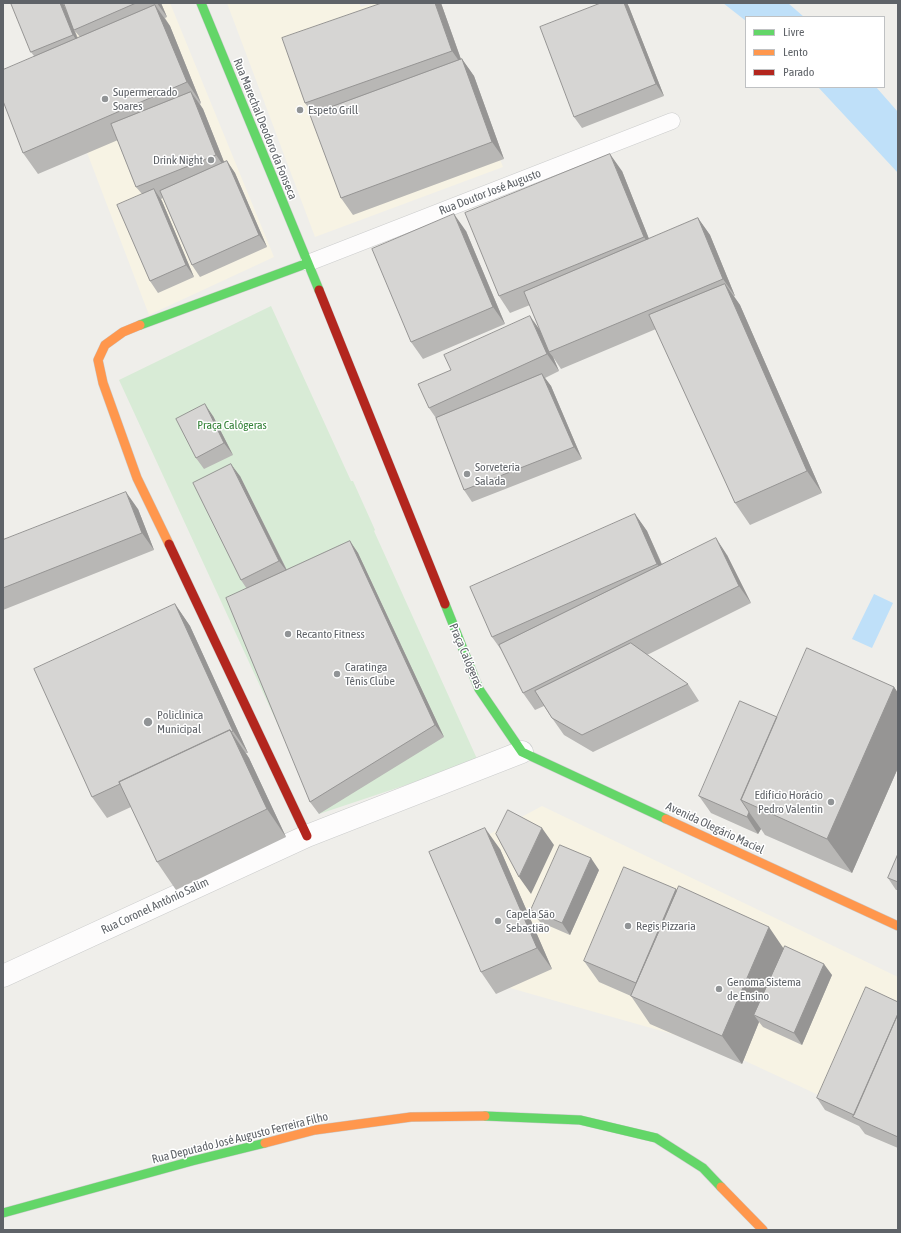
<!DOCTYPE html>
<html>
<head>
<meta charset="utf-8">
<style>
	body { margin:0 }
	#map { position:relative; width:901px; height:1233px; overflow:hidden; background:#efeeea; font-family:"Asap Condensed",sans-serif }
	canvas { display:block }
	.frame { position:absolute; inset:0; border:4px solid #5f6368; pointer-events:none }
	.legend { position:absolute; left:745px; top:16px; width:140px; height:72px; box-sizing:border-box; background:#fff; border:1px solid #bfc1c3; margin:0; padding:5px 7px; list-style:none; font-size:12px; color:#5f6368 }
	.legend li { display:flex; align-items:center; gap:8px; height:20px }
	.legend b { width:20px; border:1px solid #bfc1c3 }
</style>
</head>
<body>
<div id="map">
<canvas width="901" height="1233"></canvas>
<div class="frame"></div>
<ul class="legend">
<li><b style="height:5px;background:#63d668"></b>Livre</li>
<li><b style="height:5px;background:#ff974d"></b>Lento</li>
<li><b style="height:5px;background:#b3261e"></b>Parado</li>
</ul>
</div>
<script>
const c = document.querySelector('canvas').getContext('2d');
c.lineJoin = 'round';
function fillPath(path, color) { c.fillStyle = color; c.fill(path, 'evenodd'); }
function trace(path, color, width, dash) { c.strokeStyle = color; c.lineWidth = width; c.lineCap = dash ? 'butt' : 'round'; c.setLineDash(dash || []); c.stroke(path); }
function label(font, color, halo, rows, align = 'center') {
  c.font = font + ' "Asap Condensed",sans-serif'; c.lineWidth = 3; c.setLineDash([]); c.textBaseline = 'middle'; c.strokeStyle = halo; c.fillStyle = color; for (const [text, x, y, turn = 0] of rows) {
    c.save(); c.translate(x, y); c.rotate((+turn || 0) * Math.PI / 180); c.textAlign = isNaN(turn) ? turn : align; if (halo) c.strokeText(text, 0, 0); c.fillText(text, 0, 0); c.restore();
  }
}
fillPath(new Path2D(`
	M30,3H170L274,257L149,315Z
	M227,3H359L361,7L375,3H438L503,167L315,237Z
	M542,806L898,977V1132L711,1045L496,984L434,864Z`), '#f7f3e4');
fillPath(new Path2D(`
	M271,306L351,481H353L375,530L374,531L478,761L319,814L119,380Z`), '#d8ebd6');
fillPath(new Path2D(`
	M723,3H788L804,17H746V21Z
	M818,87H876L898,112V173Z
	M874,594L893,603L872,648L852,639Z`), '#bfe0f9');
const lane = new Path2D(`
	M308,263L672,121`);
const street = new Path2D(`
	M3,976L307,836L522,752`);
const fast = new Path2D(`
	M201,3L319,290
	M140,325L308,263
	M445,604L479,689L522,752L666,819
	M485,1116L580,1120L656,1138L703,1168L721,1187
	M3,1213L192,1161L265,1143`);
const slow = new Path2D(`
	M140,325L123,332L105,345L98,360L103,383L137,478L169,544
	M666,819L898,926
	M265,1143L315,1130L411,1117L485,1116
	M721,1187L763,1230`);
const jam = new Path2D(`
	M319,290L445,604
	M169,544L307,836`);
trace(lane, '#cbcccc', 17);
trace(street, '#cbcccc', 23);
trace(fast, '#cacacb', 10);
trace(slow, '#cacacb', 10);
trace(jam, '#cacacb', 10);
trace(lane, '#fdfcfc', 16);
trace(street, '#fdfcfc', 22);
trace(fast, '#63d668', 9);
trace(slow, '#ff974d', 9);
trace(jam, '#b3261e', 9);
fillPath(new Path2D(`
	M11,3H63L78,38L80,37L74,30L64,3H161L167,17L165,18L170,26L201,103L200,104L203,109L224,162L227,161L235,173L267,247L200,277L192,265L163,198L161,199L194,277L158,293L150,281L142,194L136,187L118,140L38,174L23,153L34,56L31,52Z
	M382,3H441L461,59H462L474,76L504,159L353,215L341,198L313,114L305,103Z
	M601,3H627L629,7L664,96L582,128L574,117Z
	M622,171L649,239L698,218L710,235L735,296H734L740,305L822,493L750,525L735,503L656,329L561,369L553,357L559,371L545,378L551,386L582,459L472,502L464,490L436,418L429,408L540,330L530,305L510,313L499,296Z
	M466,231L505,324L423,359L411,342Z
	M213,416L233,455L204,469L196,458Z
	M240,476L287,570L350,541L358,553L444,737L319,814L310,802L247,589L241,580Z
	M138,509L154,550L3,610V540Z
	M635,514L647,531L662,564L727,555L751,603L647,655L688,684L699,701L593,752L564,735L552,718L544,706L535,710L523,693L502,651L492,637Z
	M175,604L190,626L248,753H246L249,758L286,837L176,890L157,862L131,807L107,818L92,797Z
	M894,687L898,693V768L852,873L765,835L761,829L758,834L711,813L699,796L777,717Z
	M500,849L552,969L496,994L481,972Z
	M898,854V890H896L888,878Z
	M599,870L570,935L540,922L531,910Z
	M676,889L677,891L832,975L802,1045L763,1027L759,1022L742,1064L650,1024L631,996L599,982L584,961Z
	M898,1002V1148L865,1134L859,1126L825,1110L817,1098Z`), '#b8b7b5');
fillPath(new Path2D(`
	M60,3H63L81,47L73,35Z
	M157,3H161L167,17Z
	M435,3H441L464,68L452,51Z
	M624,3H627L629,7L664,96L656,84Z
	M155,5L170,26L201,103L187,82Z
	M462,59L474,76L504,159L492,142Z
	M191,92L203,109L228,172L216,155Z
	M610,154L622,171L655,254L644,237Z
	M227,161L235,173L267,247L259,235Z
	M154,189L162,201L194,277L186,265Z
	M454,214L466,231L505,324L493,307Z
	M698,218L710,235L735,296L723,279Z
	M725,284L740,305L822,493L807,471Z
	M530,316L542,333L549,352L553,357L559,371L547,354Z
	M542,374L551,386L582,459L574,447Z
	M205,404L213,416L233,455L224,443Z
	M231,464L240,476L288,573L279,561Z
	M126,492L138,509L154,550L142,533Z
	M635,514L647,531L669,581L657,564Z
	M716,538L727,555L751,603L739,586Z
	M350,541L358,553L444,737L435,725Z
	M175,604L190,626L248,753L233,731Z
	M894,687L898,693V768L852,873L827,839Z
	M230,730L249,758L286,837L267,809Z
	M749,812L761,829L758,834L747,817Z
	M485,828L500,849L552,969L537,948Z
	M542,828L554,845L531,894L519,877Z
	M591,858L599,870L570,935L562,923Z
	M676,889L691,911L637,983Z
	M769,927L788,955L754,1015L759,1022L742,1064L722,1036Z
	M824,964L832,975L802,1045L794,1033Z`), '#969594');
const building = new Path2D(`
	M11,3H60L73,35L31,52Z
	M64,3H136L74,30Z
	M382,3H435L452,51L305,103L282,38Z
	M601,3H624L656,84L574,117L540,27Z
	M155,5L187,82L23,153L3,101V70Z
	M462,59L492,142L341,198L310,115Z
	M191,92L216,155L136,187L111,124Z
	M610,154L644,237L499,296L465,213Z
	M227,161L259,235L192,265L160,191Z
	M154,189L186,265L150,281L117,205Z
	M454,214L493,307L411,342L372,249Z
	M698,218L723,279L549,352L524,292Z
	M725,284L807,471L735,503L649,315Z
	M530,316L547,354L429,408L418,384L451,370L444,355Z
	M542,374L574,447L464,490L436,418Z
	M205,404L224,443L196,458L176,419Z
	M231,464L279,561L241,580L193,483Z
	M126,492L142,533L3,588V540Z
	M635,514L657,564L492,637L470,587Z
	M716,538L739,586L523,693L499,645Z
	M350,541L435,725L310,802L226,598Z
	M175,604L233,731L231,732L230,730L119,782L120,784L92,797L34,669Z
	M631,643L688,684L582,735L552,718L535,691Z
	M807,648L894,687L827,839L741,800Z
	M740,701L777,717L741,800L749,812L747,817L699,796Z
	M230,730L267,809L157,862L119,782Z
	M508,810L542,828L519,877L496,834Z
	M485,828L537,948L481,972L429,852Z
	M560,845L591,858L562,923L531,910Z
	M898,854V882L888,878Z
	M624,867L676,889L636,983L584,961Z
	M679,886L769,927L722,1036L631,996Z
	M785,946L824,964L794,1033L754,1015Z
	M866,987L898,1002V1014L854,1115L817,1098Z
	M898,1014V1137L853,1117Z`);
fillPath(building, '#d6d5d3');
trace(building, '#969594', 1);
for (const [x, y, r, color] of [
	[105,99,4,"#919496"],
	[300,110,4,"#919496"],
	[211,160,4,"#919496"],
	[467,474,4,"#919496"],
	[288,634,4,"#919496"],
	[337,674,4,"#919496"],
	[148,722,5,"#919496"],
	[831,802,4,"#919496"],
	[498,921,4,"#919496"],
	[628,926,4,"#919496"],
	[719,989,4,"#919496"]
]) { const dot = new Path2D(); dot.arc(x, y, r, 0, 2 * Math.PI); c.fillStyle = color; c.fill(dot); trace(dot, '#fff', 1.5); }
label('12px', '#5f6368', '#fff', [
	["Supermercado",113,92],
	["Soares",113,106],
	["Espeto Grill",308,110],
	["Drink Night",203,160,"right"],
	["Sorveteria",475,467],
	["Salada",475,481],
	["Recanto Fitness",296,634],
	["Caratinga",345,667],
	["Tênis Clube",345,681],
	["Policlínica",157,715],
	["Municipal",157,729],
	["Edifício Horácio",823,795,"right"],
	["Pedro Valentin",823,809,"right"],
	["Capela São",506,914],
	["Sebastião",506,928],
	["Regis Pizzaria",636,926],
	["Genoma Sistema",727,982],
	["de Ensino",727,996]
], 'left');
label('12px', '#5f6368', '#fff', [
	["Rua Marechal Deodoro da Fonseca",265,129,68],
	["Rua Doutor José Augusto",490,192,-21],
	["Praça Calógeras",466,656,67],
	["Avenida Olegário Maciel",715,828,25],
	["Rua Coronel Antônio Salim",155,906,-25],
	["Rua Deputado José Augusto Ferreira Filho",240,1138,-14]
]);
label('12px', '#348238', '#fff', [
	["Praça Calógeras",232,425]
]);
</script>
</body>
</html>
